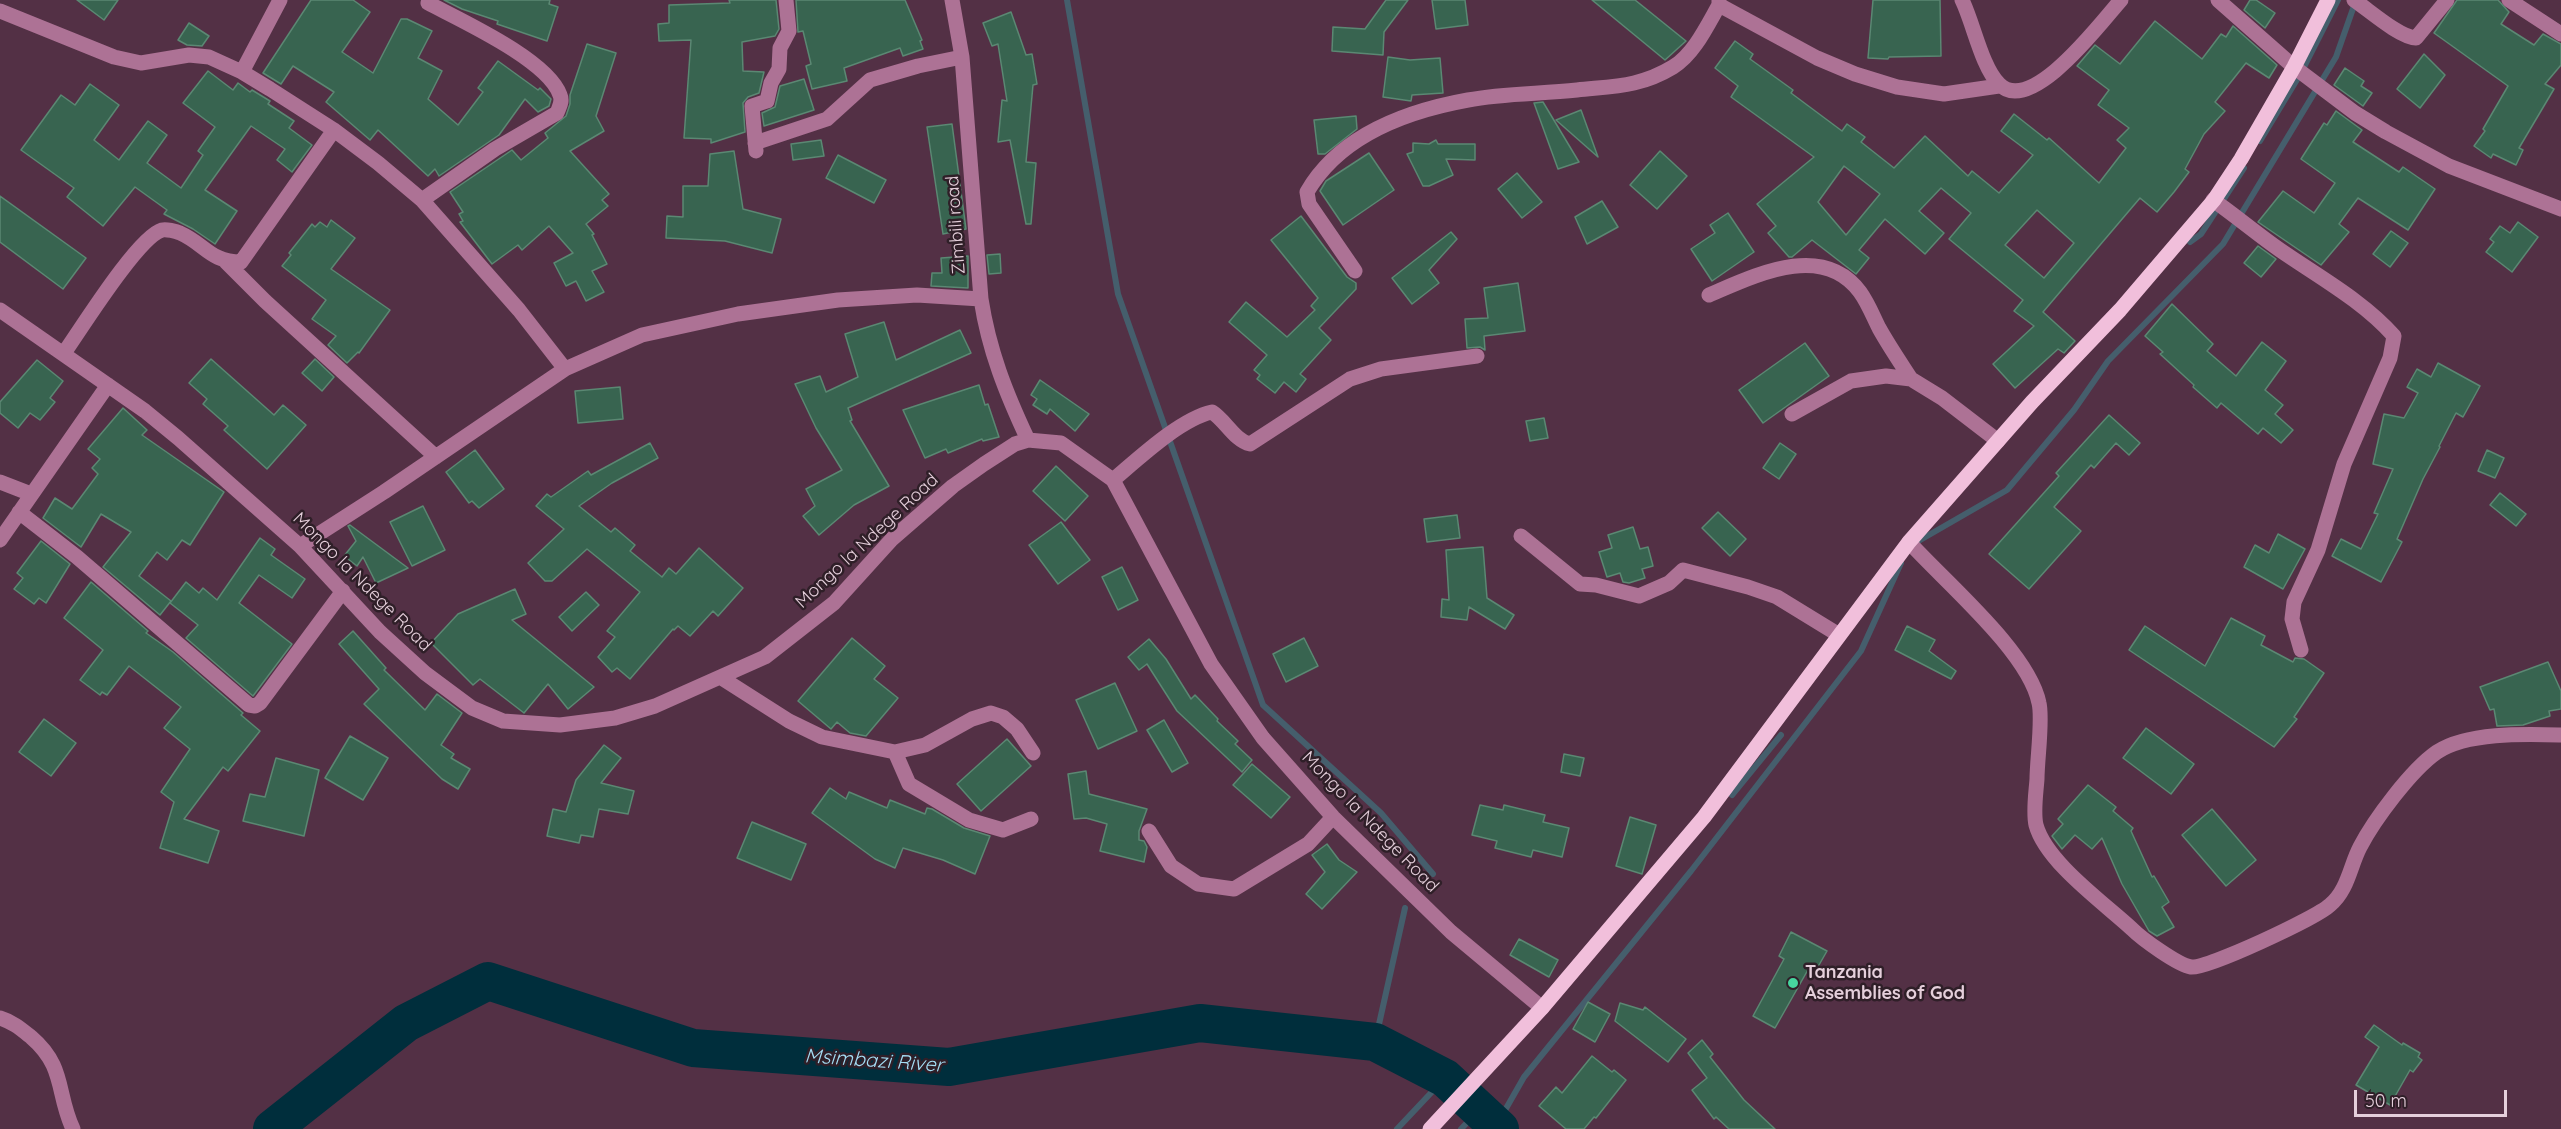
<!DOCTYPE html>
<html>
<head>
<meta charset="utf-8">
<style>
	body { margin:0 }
	#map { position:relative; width:2561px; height:1129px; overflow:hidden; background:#533045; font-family:Quicksand,sans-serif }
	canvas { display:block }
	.scale { position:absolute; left:2354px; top:1090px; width:153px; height:27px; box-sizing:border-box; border:3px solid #e5cfdb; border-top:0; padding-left:8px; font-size:18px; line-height:21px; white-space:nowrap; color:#e5cfdb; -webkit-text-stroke:4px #2f1f28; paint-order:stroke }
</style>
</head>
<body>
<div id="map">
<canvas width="2561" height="1129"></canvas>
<div class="scale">50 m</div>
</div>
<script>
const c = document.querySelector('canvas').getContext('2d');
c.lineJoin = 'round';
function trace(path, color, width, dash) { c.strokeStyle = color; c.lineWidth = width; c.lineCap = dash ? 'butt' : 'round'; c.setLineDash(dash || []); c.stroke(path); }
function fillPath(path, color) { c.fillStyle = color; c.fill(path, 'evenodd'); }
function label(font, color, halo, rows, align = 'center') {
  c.font = font + ' Quicksand,sans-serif'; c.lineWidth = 5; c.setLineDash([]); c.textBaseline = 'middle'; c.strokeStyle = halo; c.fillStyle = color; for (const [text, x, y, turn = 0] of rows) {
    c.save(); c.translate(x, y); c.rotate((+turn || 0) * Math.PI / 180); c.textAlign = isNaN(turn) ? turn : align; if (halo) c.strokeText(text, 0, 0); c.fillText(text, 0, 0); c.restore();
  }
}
trace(new Path2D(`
	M1067,0L1118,294L1263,705L1381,813L1433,874
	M2260,141L2301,73L2338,0
	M2190,242L2201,234L2244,168
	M1915,543L2007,490L2074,410L2108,361L2223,244L2336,57L2355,3
	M1732,795L1781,735
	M1375,1042L1405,908
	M1496,1126L1524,1077L1691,871L1861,651L1901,563
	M1397,1129L1445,1078
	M1461,1129L1480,1109`), '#455e6c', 6);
trace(new Path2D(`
	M272,1129L406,1023L488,981L693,1048L949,1067L1200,1023L1375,1042L1445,1078L1500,1129`), '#002e3c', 38);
const building = new Path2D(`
	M77,0H118L104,20Z
	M311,0H353L370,12L342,52L373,73L401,19H407L432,31L418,58L442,71L428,99L458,125L483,92L478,88L498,61L538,90L540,88L551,99L549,106L538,112L525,99L499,135L439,176L435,169L428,176L378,130L370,140L326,102L334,92L293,66L281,84L263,73Z
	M444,0H550L549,4L558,7L547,41L497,24L498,21L462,9Z
	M729,0H776L779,29L775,36L742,42L743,71L764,72L759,93L748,97L743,103L745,132L711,143V139L684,138L691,40L659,41L658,24L669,23V5L730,3Z
	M796,0H905L922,40L920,41L923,49L903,56L900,48L844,68L847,81L812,89L806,66L811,64L803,31L798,32Z
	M1386,0H1408L1384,32L1383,55L1332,51L1333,27L1365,29Z
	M1432,0H1465L1468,25L1436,29Z
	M1592,0H1635L1686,41L1665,60Z
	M1873,0H1940L1941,56L1889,57L1888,59L1868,58Z
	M2250,0H2256L2275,13L2265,28L2244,10Z
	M2457,0H2498L2509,12L2501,24L2534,45L2543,34L2561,44V65L2545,84L2554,89L2519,148L2523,150L2516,165L2493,154L2491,158L2474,146L2485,131L2483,129L2508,86L2434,33Z
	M1011,12L1026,55L1032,54L1037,84L1033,85L1026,162L1036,163L1031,224H1026L1010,140L998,142L1002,100L1007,101L998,44L992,46L983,23Z
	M2155,21L2202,59L2221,34L2226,37L2233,26L2277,65L2269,78L2246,63L2215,102L2225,111L2204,134L2185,169L2189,172L2174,192L2157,212L2140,198L2043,312L2075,341L2064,353L2058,349L2015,388L1993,364L2034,326L2014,311L2023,300L1949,239L1971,213L1941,188L1919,211L1944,233L1925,254L1885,219L1859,250L1869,258L1856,274L1812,240L1792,257H1789L1768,233L1776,226L1757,204L1814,157L1731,97L1738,86L1715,68L1735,41L1753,54L1750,59L1793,90L1791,93L1842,131L1847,124L1865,137L1861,142L1894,168L1925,136L1968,176L1972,171L1999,193L2033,155L2001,131L2014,114L2047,140L2049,138L2099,183L2126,148L2117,140L2129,128L2098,105L2109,90L2077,66L2095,45L2120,64ZM1844,166L1880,194L1846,235L1818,202ZM2037,210L2074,243L2044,278L2005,245Z
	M189,23L209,36L202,46L187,45L178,40Z
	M587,44L616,53L596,116L604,131L570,151L609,194L602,200L608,206L586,224L594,234L592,235L607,264L592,271L604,292L586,301L576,281L566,286L554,263L573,253L549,226L522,250L518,245L492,264L460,222L463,221L459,214L463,212L450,192L512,150L521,160L548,138L545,133L566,116L570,104V95Z
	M2424,54L2445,75L2420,108L2397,89Z
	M1388,57L1410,60L1440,58L1443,93L1412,95L1411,101L1383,97Z
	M2345,68L2364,81L2361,86L2372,93L2363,106L2334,85Z
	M208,71L233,90L238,83L250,92L252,90L270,101L268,104L294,121L289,128L312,145L292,172L277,160L285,149L251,126L205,190L237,211L215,244L193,229L164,214L167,210L135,187L103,226L67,197L74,188L21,150L61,95L75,105L90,84L119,105L94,140L119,160L148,121L167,135L147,163L181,188L203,155L198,151L215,127L183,103Z
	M804,79L814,110L764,126L762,113L775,107L780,86Z
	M1543,102L1579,162L1558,169L1534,103Z
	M1581,110L1598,157L1556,120Z
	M2336,111L2362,130L2353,142L2399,172L2403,167L2435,189L2408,230L2358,198L2339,224L2349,232L2321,265L2258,222L2283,191L2314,213L2335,183L2301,159L2324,123L2327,125Z
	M1356,116L1357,129L1325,154H1318L1314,120Z
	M952,124L966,229L943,234L927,127Z
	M821,140L824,156L793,160L791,144Z
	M1436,140L1438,144H1475V160L1446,159L1453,175L1429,186H1423L1407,154L1413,152V143L1429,144Z
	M734,151L743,209L781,219L772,253L725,241L666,238L667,216L683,217V186H708L710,154Z
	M1660,151L1687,176L1657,209L1630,185Z
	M1369,153L1394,190L1343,225L1320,191L1326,181Z
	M838,155L886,180L874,203L826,178Z
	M1517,173L1542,202L1522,218L1498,189Z
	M0,196L86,258L63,289L0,242Z
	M1602,201L1618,227L1587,244L1575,217Z
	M1728,213L1754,252L1712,281L1691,249L1715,233L1710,225Z
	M1301,216L1347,277L1356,283V289L1319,328L1331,340L1300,374L1306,379L1296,392L1284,382L1275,393L1257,379L1260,375L1254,370L1267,355L1229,322L1246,302L1287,337L1315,310L1311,306L1318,298L1271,240Z
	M331,220L355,238L331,269L390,310L359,353L358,352L347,363L328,345L336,336L312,319L326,300L282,266L291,255L289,253L312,224L315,227L320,222L327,227Z
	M2518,222L2538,237L2512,272L2486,252L2494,242L2490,239L2500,226L2510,233Z
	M2391,231L2408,243L2390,267L2373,254Z
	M1451,232L1457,239L1429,270L1439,283L1412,304L1392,278Z
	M2258,246L2276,259L2261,277L2244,263Z
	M1000,254L1001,273L989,274L987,255Z
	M968,256V288L931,286L932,273H942L941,258Z
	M1518,283L1525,331L1484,336L1485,350L1480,347L1467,348L1465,319L1488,318L1484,288Z
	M2172,304L2213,344L2207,351L2236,376L2262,342L2286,361L2265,390L2283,405L2275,414L2293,430L2281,443L2263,428L2258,434L2221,403L2217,408L2193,387L2194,385L2160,354L2163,352L2145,336Z
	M884,322L896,360L960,330L971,353L848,408L852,420L850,421L889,486L854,505L819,535L803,516L815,506L806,489L842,470L816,428L795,384L820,376L826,392L858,377L845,334Z
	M1805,343L1829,376L1763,423L1739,390Z
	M211,359L274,415L283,405L306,425L267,469L224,430L228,426L203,404L207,399L189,383Z
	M315,359L334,377L322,391L302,373Z
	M37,360L63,381L50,398L55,402L40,420L30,413L18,428L0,413V402Z
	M2438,363L2480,386L2463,417L2456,413L2439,446L2440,447L2423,479L2397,539L2402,542L2381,582L2332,556L2341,539L2361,549L2378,514L2374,513L2393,469L2373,464L2384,414L2404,418L2418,393L2407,387L2417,369L2431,377Z
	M1040,380L1089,414L1075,431L1050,409L1047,414L1033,405L1037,399L1031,395Z
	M979,385L985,405L988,404L999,437L983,441L982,439L948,453L946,449L925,458L903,410Z
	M620,387L623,419L578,423L575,391Z
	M123,408L147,430L142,435L224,492L190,545L182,540L167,560L157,552L139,576L171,601L160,615L103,567L131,532L101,514L81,547L43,518L55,498L72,509L98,474L92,468L100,459L88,449Z
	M2109,415L2140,443L2129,455L2116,443L2094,468L2091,465L2054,507L2081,531L2029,589L1989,554L2059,476L2056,473Z
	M1544,418L1548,438L1530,441L1526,421Z
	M650,443L658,458L612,483L579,506L611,532L615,528L635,545L630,551L662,577L669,568L676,574L699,548L743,588L718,616L713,611L690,636L678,626L674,630L673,629L630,679L617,668L612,672L598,657L615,637L607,631L640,592L587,549L552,581H545L528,563L564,529L536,506L547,494L551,497L588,471L591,475Z
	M1780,443L1796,454L1779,479L1763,468Z
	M475,450L504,489L479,508L472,501L469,503L446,472Z
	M2487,450L2504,458L2495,478L2478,471Z
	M1056,466L1088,496L1065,521L1033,491Z
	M2500,493L2526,514L2516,526L2490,505Z
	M423,506L445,550L412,566L390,522Z
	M1718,512L1746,539L1730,556L1702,528Z
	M1457,515L1460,538L1427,542L1424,519Z
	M1061,522L1090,560L1058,584L1029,545Z
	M350,525L362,534L408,568L376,583L363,557L357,566L344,556L356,541L348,526Z
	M1633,527L1640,549L1648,547L1653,566L1642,569L1645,578L1629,583L1623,582L1620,573L1607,577L1599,552L1612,548L1608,535Z
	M2278,534L2305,549L2283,589L2244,567L2255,545L2269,553Z
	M260,538L275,549L271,555L305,579L292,598L259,575L239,603L292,644L253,696L186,638L198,625L170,603L186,582L199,593L203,588L217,600Z
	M41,541L70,564L46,603L39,598L34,604L14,589L23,578L17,573Z
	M1483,547L1487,598L1514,615L1505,629L1469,607L1467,620L1441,617L1442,599L1449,600L1446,550Z
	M1122,567L1138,600L1118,610L1102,577Z
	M91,582L148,631L146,633L173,652L243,713L241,715L260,731L228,771L223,767L184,819L219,831L208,863L160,848L174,802L161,792L190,749L164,728L181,707L129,666L107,695L102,692L100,695L80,680L103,650L64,618Z
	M515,589L526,614L512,620L594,687L568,709L548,684L524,713L480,679L473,685L431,643L458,614Z
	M586,592L599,605L572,631L559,617Z
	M2231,618L2265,636L2261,645L2293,662L2295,658L2304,659L2324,673L2294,717L2297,719L2274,747L2129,650L2145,626L2205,666Z
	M1907,626L1935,640L1929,651L1956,671L1951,679L1895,650Z
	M353,631L386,668L384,670L425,710L437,694L462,713L441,745L454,754L451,758L470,769L458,789L442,779L364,704L379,689L339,644Z
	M852,638L885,666L874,679L898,698L866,736L850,733L837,722L831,729L798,701Z
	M1304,638L1318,666L1286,682L1273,654Z
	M1149,639L1166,659L1191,699L1195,695L1218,719L1217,721L1238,741L1235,744L1252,760L1242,772L1177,711L1147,664L1139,670L1128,657Z
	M2548,662L2561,691V709L2549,711L2550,716L2523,725L2497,726L2494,709L2490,710L2480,687Z
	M1115,683L1137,731L1098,749L1076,700Z
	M44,719L76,743L51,776L19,752Z
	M1164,720L1188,763L1172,772L1147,730Z
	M2146,728L2194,764L2171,794L2123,758Z
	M350,736L388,758L363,800L325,778Z
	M1007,739L1031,766L981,811L957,784Z
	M604,745L621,758L601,783L634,791L628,814L599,809L593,837L581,835L579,843L547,836L553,809L566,812L576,780Z
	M1564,754L1584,758L1580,776L1561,772Z
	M276,758L319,770L304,836L243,821L250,794L265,797Z
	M1252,764L1290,797L1271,818L1233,785Z
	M1086,771L1089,794L1147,809L1139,831V840L1144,841L1147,847L1144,862L1100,851L1107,824L1086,818L1074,819L1068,774Z
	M2088,785L2116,807L2113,811L2133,828L2131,831L2152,877L2154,876L2169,902L2162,907L2174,927L2157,936L2149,931L2122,884L2102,838L2092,849L2075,835L2062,849L2052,836L2063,824L2058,819Z
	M830,788L846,799L849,792L887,808L890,800L925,814L927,808L932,809L964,828L990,836L975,874L943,860L903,848L895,868L875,859L812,813Z
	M1480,805L1503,810L1504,805L1545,815L1543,822L1569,828L1562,857L1533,850L1531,857L1495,848L1497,841L1472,835Z
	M2212,809L2256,860L2226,886L2182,835Z
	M1630,817L1656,825L1642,874L1616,866Z
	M752,822L806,844L791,880L737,858Z
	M1327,844L1339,860L1357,872L1322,909L1306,894L1325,872L1312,855Z
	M1791,932L1827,951L1815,972L1809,968L1775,1028L1753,1016L1784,959L1779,956Z
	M1519,939L1558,960L1549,977L1510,955Z
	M1588,1002L1610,1014L1595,1042L1573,1029Z
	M1620,1003L1643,1010L1645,1007L1686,1039L1668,1062L1615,1021Z
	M2374,1025L2402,1045L2403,1043L2420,1053L2418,1057L2422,1060L2413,1072L2410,1070L2390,1105L2356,1085L2379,1047L2365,1037Z
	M1702,1040L1713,1054L1710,1057L1744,1100L1775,1129H1729L1716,1117L1714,1119L1692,1090L1707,1078L1688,1053Z
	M1592,1056L1612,1072L1614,1070L1626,1080L1596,1118L1594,1117L1584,1129H1566L1539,1106L1556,1087L1562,1093Z`);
fillPath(building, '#386450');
trace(building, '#5b8873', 1.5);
trace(new Path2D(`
	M952,0L962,57L981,299C989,351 1006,393 1028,440
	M1962,0C1973,22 1982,68 1999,84C2031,117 2102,21 2121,0
	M2218,0L2294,67L2355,113L2386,132L2449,166L2561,209
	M2354,0C2369,10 2399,37 2416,38L2447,0
	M2509,0L2561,34
	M1719,5L1817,58L1855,74L1897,87L1944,94L1999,86
	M0,11L114,57L141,63L189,55L209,57L242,72L270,89L334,130L378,163L422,200L519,310L565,369
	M242,72L280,0
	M755,143L827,119L870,80L918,66L962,57
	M756,151L752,106L767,101L771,83L779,69L780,48L789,31L786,0
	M422,200L495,149L557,113C559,107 563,102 560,95C548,60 460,20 428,3
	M2213,200C2236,216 2257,234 2280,250C2319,277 2363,301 2394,336L2390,358L2344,464L2318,550L2294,602L2292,619L2301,650
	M226,262L265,301L436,457
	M1355,271L1309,204L1307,192C1340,135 1407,111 1468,100C1503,93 1541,94 1577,90C1614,86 1640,87 1673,67C1694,54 1707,26 1719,5V0
	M1709,295C1754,276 1822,241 1860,292C1868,303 1873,316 1879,328C1889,346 1900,362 1911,379
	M0,310L145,411L178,438L300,546L380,632L425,673L472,708L503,721L560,725L615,718L655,706L765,657L834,603L892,539L953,486L984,464L1015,444L1028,440L1061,443L1113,480L1211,664L1263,738L1333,817L1451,932L1542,1008
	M64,353C81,329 138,237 162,230C166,229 176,231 180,233C205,244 210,262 241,262L334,130
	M1792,414L1851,381L1886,376L1911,379L1942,398L1998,441
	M1113,480C1138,459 1180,419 1212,412C1225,420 1235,441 1250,444L1350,379L1381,369L1477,356
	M0,482L31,494
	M19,512L77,557L249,705L255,706L260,703L343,591
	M1521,536L1580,584L1596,585L1639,596L1669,583L1683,570L1748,587L1777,597L1839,635
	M0,540L108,385
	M1909,542C1944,581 2029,652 2039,703C2043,719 2037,760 2037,779C2036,793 2033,812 2036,825C2046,862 2104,903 2132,929C2142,939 2178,965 2191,967C2207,969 2316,918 2330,905C2348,890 2350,866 2360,847C2374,820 2411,770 2437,752C2467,732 2525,734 2561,735
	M300,546L384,492L565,369L642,335L738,314L838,300L917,295L981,299
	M720,677L789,721L822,737L895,752L925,745L972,719L991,713L1003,717L1017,729L1033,753
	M895,752L909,784L969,820L1003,830L1031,819
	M1149,831L1171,866L1198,884L1234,889L1308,844L1333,817
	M0,1018C13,1022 21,1029 31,1037C66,1067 56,1093 73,1129`), '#ad7295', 15);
trace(new Path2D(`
	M1430,1129L1542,1008L1704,817L1909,542L2032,402L2120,310L2214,200L2241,159L2294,67L2328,0`), '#f1bfdb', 15);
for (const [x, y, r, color] of [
	[1793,983,6,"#47d49e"]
]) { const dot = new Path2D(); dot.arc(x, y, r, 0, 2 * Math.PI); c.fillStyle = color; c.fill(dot); trace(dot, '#2f1f28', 2); }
label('18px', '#e5cfdb', '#2f1f28', [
	["Zimbili road",956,225,-94],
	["Mongo la Ndege Road",867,541,-43],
	["Mongo la Ndege Road",362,582,45],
	["Mongo la Ndege Road",1370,822,46]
]);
label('bold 18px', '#e5cfdb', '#2f1f28', [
	["Tanzania",1805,973],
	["Assemblies of God",1805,994]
], 'left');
label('italic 20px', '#a4def5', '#2f1f28', [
	["Msimbazi River",874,1061,4]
]);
</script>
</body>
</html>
